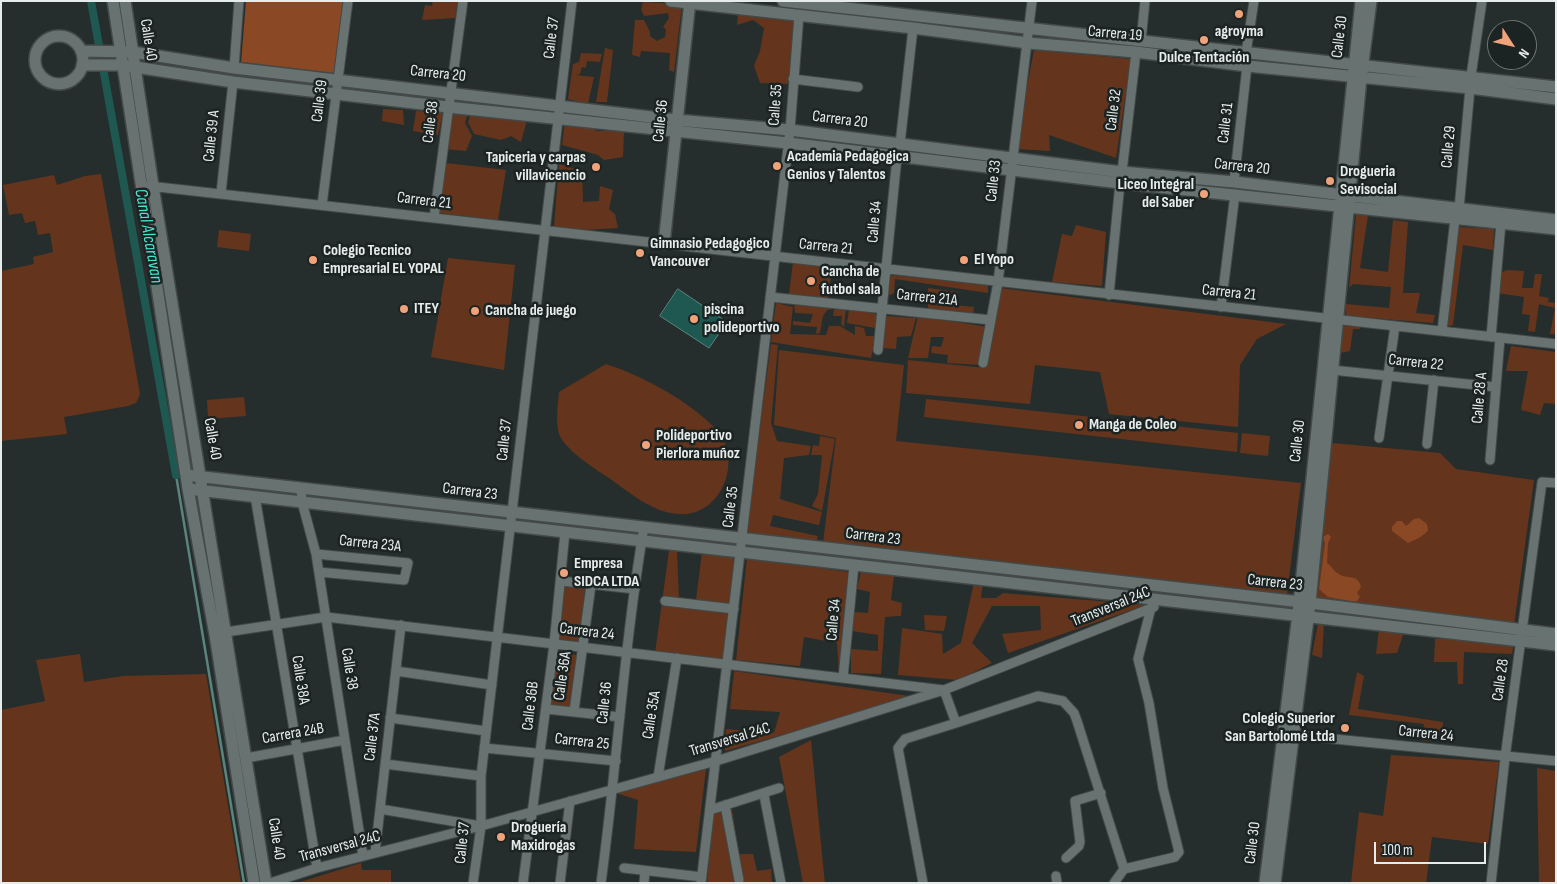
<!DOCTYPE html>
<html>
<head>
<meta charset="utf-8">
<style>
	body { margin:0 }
	#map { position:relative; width:1557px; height:884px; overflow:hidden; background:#252e2c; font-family:"Sofia Sans Condensed",sans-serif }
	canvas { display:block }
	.frame { position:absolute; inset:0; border:2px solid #e6eceb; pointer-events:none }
	.north { position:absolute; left:1487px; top:20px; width:50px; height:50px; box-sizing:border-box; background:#1b2422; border:1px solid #6c7472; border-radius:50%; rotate:125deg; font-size:14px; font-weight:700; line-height:20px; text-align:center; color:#e6eceb }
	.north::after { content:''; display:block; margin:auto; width:18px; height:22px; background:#f0a27a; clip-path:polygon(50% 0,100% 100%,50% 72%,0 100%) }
	.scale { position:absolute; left:1374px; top:842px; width:112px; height:22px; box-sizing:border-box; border:2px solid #e6eceb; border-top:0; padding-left:6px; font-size:15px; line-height:18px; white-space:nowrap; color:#e6eceb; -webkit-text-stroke:4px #1b2422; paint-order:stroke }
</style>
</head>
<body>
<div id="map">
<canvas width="1557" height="884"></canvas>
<div class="frame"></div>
<div class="north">N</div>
<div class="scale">100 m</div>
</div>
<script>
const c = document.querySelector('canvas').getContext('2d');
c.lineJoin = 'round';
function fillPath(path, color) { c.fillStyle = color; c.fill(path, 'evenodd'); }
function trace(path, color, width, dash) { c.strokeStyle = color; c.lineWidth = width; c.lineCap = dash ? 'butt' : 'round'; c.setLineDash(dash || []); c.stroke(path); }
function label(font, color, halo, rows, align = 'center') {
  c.font = font + ' "Sofia Sans Condensed",sans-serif'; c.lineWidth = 5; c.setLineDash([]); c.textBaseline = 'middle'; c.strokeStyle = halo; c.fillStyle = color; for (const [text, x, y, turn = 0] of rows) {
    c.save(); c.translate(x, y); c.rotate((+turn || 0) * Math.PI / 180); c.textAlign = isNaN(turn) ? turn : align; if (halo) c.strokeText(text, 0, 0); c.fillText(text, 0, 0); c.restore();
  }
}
fillPath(new Path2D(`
	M433,1H458L455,18L422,20L425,5L432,6Z
	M643,2L682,4L674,72L669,70L670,53L641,51L640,57L632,55L635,20H644L650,32V36L657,41L665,37L666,29L663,27L669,18L668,13L644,16L641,9Z
	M738,13L795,18L788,84L760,83L754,66L760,51L764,28L753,20L737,25Z
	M605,48L613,50L607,102H596Z
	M1034,50L1131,59L1116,158L1049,135L1050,151L1015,149Z
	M581,53L602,54L600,62L587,61L586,68L582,67L580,74L576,75L594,77L588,104L568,99L573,64L579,62Z
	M383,109L403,110L404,125L382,121Z
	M451,110L468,112L465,123L472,136L466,151L444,149Z
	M416,111L443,113L438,135L413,131Z
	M472,112L528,116L521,142L511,136L501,140L474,134L468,122Z
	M565,120L591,122L596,131H624L623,157L604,160L598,155L562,145Z
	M446,163L506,170L498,220L439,213Z
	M559,163L582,172L583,202L599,201L600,186L613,190L609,209L615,214L618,228L586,230L554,227Z
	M101,174L140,394L136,403L128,406L64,417L67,434L1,441V271L34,264L33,257L53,252L50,233L38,235L35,221L25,223L22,213L9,215L3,185L54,175L57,185L85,176Z
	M1356,215H1368L1360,268L1388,272L1393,220L1408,222L1403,293H1420L1416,313L1435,315L1433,323L1346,316L1345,304L1389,308L1391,287L1353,284L1349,288Z
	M1076,225L1106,232L1102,286L1052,282L1062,234L1072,236Z
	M1459,227L1494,229L1493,250L1463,245L1453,325L1445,327Z
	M219,230L251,234L249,251L217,247Z
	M448,258L515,265L504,370L431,357Z
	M793,262L832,267L828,299L789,294Z
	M1507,270L1524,271L1522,288H1533L1535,274H1542L1539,296L1549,298L1548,302L1556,303V334H1550L1555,308L1539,304L1535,332L1528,331L1530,315L1522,314L1524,297L1497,293L1500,273Z
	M891,275L988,285V293L895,279L894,293L888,296Z
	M928,288L958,292L955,305L974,307L973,315L928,311Z
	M1000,288L1286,324L1257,339L1240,365L1238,427L1109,414L1100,372L1035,365L1030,404L906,393L908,360L985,368Z
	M776,303L793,307L790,334L826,335L829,326H840L855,335V326L864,328L866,336H876L871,358L771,342Z
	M794,303L846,308L844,327L841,324L842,316H833L834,309L827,310L823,316L820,333L816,334L817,327L793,325V321L810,323L813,314L795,313Z
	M849,309L877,314L875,328L847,323Z
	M886,316L916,318L911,336L897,337L896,349L882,348Z
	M918,316L988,327L982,365L947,363L948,355L931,353L932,346L941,347L944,337H931L928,358H908Z
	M1343,323L1360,324V329H1353L1350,351L1341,353Z
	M771,344L778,345L771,423L777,441L811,446L809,455L784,458L780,499L822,512L819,525L773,515L770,526L818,536L816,543L746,534Z
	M1511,346L1556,352V404L1544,403L1540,415L1521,410L1528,371H1506Z
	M779,350L904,365L896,441L1301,483L1287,594L823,543L836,438L774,425Z
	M606,364C643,376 689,401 716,429C744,459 722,517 679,514C653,513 629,492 609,478C595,469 560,447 558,430C556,417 558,404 559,392Z
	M244,397L246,416L208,419L207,400Z
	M926,399L1238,433L1237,452L924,417Z
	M1242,433L1270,436L1268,456L1240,453Z
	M820,436L835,439L822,511L812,506L818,494L822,455H811L813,445L819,446Z
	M1332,443L1440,453L1456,469L1534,480L1514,625L1317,598Z
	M669,551H677L679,600H696L702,552L736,556L724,661L655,653Z
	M747,558L848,572L839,672L837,643L804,637L800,666L736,660Z
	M861,571L894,576L891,600L902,603L901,616L885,617L881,674L851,673V649L878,651V635L852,631L854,612L868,613L870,592L857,589Z
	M974,582L983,583L981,598H996L1003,593L1146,605L1008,653L1002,634L1041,630L1040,606H992L972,643L992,663L958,680L898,675L902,628L942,634L943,654L961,643Z
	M562,586L585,588L580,643L556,641Z
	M924,615L947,616L944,631L925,630Z
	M1318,623H1324L1322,658L1312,655Z
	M1379,629L1404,632L1397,653L1376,654Z
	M1435,639H1470L1514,643L1512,654L1464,652L1463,684H1458L1457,662H1434Z
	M555,652L577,655L570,710L548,708Z
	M80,654L84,682L123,676L206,674L241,883H1V710L45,701L36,660Z
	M734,671L916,697L725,751L726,729L774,733L780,712L730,709Z
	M1357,672L1364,676L1358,709L1443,722L1441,741H1422L1424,724L1349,715Z
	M811,740L824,875L825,883H803L779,757Z
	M1391,755L1499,762L1488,844L1432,837L1426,883H1351L1359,812L1383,816Z
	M1537,768L1556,771V883H1539Z
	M706,769L696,852L634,849L638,800L616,793Z
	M732,809L739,854H753L757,871L771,869L772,883H707L713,813Z
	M361,863L362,870H391V883H297Z`), '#64351c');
fillPath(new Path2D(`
	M246,1H343L335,75L241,63Z
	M1419,518L1427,524L1428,530C1424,536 1415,540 1408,543L1392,531V527L1397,521H1402L1406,526L1414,519Z
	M1328,534L1331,537L1328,543L1327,563C1332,566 1333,571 1339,574C1347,580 1358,573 1361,587L1357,593L1360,597L1356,602L1328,597L1319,589L1325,543L1323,537Z`), '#8a4824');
const water = new Path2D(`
	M678,289L727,322L709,348L660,316Z`);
fillPath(water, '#1e5850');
trace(water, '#5a847e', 1);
trace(new Path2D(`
	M176,475L244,883`), '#5a847e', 2.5);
trace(new Path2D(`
	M91,1L176,475`), '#1e5850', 8);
const street = new Path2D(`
	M1141,41L1145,1
	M1246,53L1254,1
	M234,68L239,1
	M1471,76L1482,1
	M793,79L858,87
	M900,144L913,28
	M1122,172L1136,52
	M1234,182L1247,66
	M149,186L1556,344
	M221,193L233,82
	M322,205L348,1
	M1459,209L1470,88
	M434,218L463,1
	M1109,295L1120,183
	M770,297L991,320
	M1221,307L1235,194
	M1442,331L1455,219
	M1491,337L1501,223
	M878,350L897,157
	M983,363L998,282L1032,1
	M1332,370L1496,387
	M1379,438L1395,326
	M1427,444L1434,380
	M1490,460L1500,338
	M301,488L302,502L316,554L363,856
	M255,496L317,868
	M316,554L408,563L404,580L319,572
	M561,581L635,589
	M665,601L734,609
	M226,632L326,617L944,690L956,723L1038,696L1063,701L1074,713L1077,721L1124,869L1175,857L1179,852L1163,788L1149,703L1138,659L1151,608
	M396,671L492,685
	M843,678L854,565
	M546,709L620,717
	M574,711L591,585
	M390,718L486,731
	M1294,735L1556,761
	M484,748L616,761
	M246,758L345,740
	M385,764L481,776
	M658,777L677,658
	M764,795L781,883
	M725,805L739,880
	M380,809L475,825
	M710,810L779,788
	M375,853L401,625
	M1066,858L1079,846L1080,842L1075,801L1101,793
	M624,868L702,877
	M1056,876L1057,883
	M270,883L317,868L481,826L716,761L944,690L1154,607
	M473,883L481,826V776L572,1
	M523,883L554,644L565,532
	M560,883L570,801
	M601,883C617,765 624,645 644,527
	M644,883L645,871
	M701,883L790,130L799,15
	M923,883L898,748L905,739L956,723
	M1114,883L1124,869
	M1491,883L1505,758L1542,482L1556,483`);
const secondary = new Path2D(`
	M113,1L188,489L215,635L254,883
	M125,1L153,186L266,883
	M671,1L913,28L1028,43L1136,52L1247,66L1470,88L1556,99
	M783,1L1556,87
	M35 60a24 24 0 1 1 48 0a24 24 0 1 1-48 0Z
	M81,51L133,52L234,68L677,120L790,130L1122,172L1234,182L1556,220
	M82,65H122L233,82L448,107L788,143L1120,183L1556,229
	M664,244L690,1
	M186,475L1310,603L1556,634
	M188,489L1556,645
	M1265,883L1298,614L1361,1
	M1275,883L1310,603L1361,78L1371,1`);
trace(street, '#424948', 11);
trace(secondary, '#424948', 14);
trace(street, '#687270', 9);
trace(secondary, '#687270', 11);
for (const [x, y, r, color] of [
	[1239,14,5,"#f0a27a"],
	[1204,40,5,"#f0a27a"],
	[777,166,5,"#f0a27a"],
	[596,167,5,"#f0a27a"],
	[1330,181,5,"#f0a27a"],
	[1204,194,5,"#f0a27a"],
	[640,253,5,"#f0a27a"],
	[313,260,5,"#f0a27a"],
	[964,260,5,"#f0a27a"],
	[811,281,5,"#f0a27a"],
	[404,309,5,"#f0a27a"],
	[475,311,5,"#f0a27a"],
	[694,319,5,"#f0a27a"],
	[1079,425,5,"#f0a27a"],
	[646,445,5,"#f0a27a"],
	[564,573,5,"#f0a27a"],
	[1345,728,5,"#f0a27a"],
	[501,837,5,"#f0a27a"]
]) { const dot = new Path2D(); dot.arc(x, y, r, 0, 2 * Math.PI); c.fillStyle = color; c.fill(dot); trace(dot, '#1b2422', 2); }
label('bold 16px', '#e6eceb', '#1b2422', [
	["agroyma",1239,32,"center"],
	["Dulce Tentación",1204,58,"center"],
	["Academia Pedagogica",787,157],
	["Genios y Talentos",787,175],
	["Tapiceria y carpas",586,158,"right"],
	["villavicencio",586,176,"right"],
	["Drogueria",1340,172],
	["Sevisocial",1340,190],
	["Liceo Integral",1194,185,"right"],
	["del Saber",1194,203,"right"],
	["Gimnasio Pedagogico",650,244],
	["Vancouver",650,262],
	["Colegio Tecnico",323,251],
	["Empresarial EL YOPAL",323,269],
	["El Yopo",974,260],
	["Cancha de",821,272],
	["futbol sala",821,290],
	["ITEY",414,309],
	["piscina",704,310],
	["polideportivo",704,328],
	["Cancha de juego",485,311],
	["Manga de Coleo",1089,425],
	["Polideportivo",656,436],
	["Pierlora muñoz",656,454],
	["Empresa",574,564],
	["SIDCA LTDA",574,582],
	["Colegio Superior",1335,719,"right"],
	["San Bartolomé Ltda",1335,737,"right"],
	["Droguería",511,828],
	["Maxidrogas",511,846]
], 'left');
label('16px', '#e6eceb', '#1b2422', [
	["Carrera 19",1115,34,5],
	["Calle 30",1340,37,-83],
	["Calle 37",552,38,-83],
	["Calle 40",148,40,81],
	["Carrera 20",438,74,6],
	["Calle 39",320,101,-83],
	["Calle 35",776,105,-86],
	["Calle 32",1114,110,-83],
	["Carrera 20",840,120,7],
	["Calle 36",661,121,-84],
	["Calle 38",431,122,-83],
	["Calle 31",1226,123,-83],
	["Calle 39 A",212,136,-84],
	["Calle 29",1449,147,-85],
	["Carrera 20",1242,167,6],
	["Calle 33",994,181,-84],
	["Carrera 21",424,201,7],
	["Calle 34",875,222,-85],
	["Carrera 21",826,247,6],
	["Carrera 21",1229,293,6],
	["Carrera 21A",927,298,6],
	["Carrera 22",1416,363,6],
	["Calle 28 A",1480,398,-85],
	["Calle 40",212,439,80],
	["Calle 37",505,440,-84],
	["Calle 30",1298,441,-84],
	["Carrera 23",470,492,7],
	["Calle 35",731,507,-83],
	["Carrera 23",873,537,7],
	["Carrera 23A",370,544,6],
	["Carrera 23",1275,583,6],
	["Transversal 24C",1111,607,-22],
	["Calle 34",834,620,-85],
	["Carrera 24",587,632,7],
	["Calle 38",349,669,81],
	["Calle 36A",563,676,-82],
	["Calle 38A",300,680,81],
	["Calle 28",1501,680,-82],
	["Calle 36",605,703,-84],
	["Calle 36B",531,706,-83],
	["Calle 35A",652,715,-81],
	["Carrera 24B",293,734,-10],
	["Carrera 24",1426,734,6],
	["Calle 37A",373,737,-83],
	["Transversal 24C",730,740,-17],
	["Carrera 25",582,742,6],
	["Calle 40",276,839,81],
	["Calle 37",463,843,-84],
	["Calle 30",1253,843,-83],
	["Transversal 24C",340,847,-15]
]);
label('italic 18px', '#47e5d0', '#1b2422', [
	["Canal Alcaravan",148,236,80]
]);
</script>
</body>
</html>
